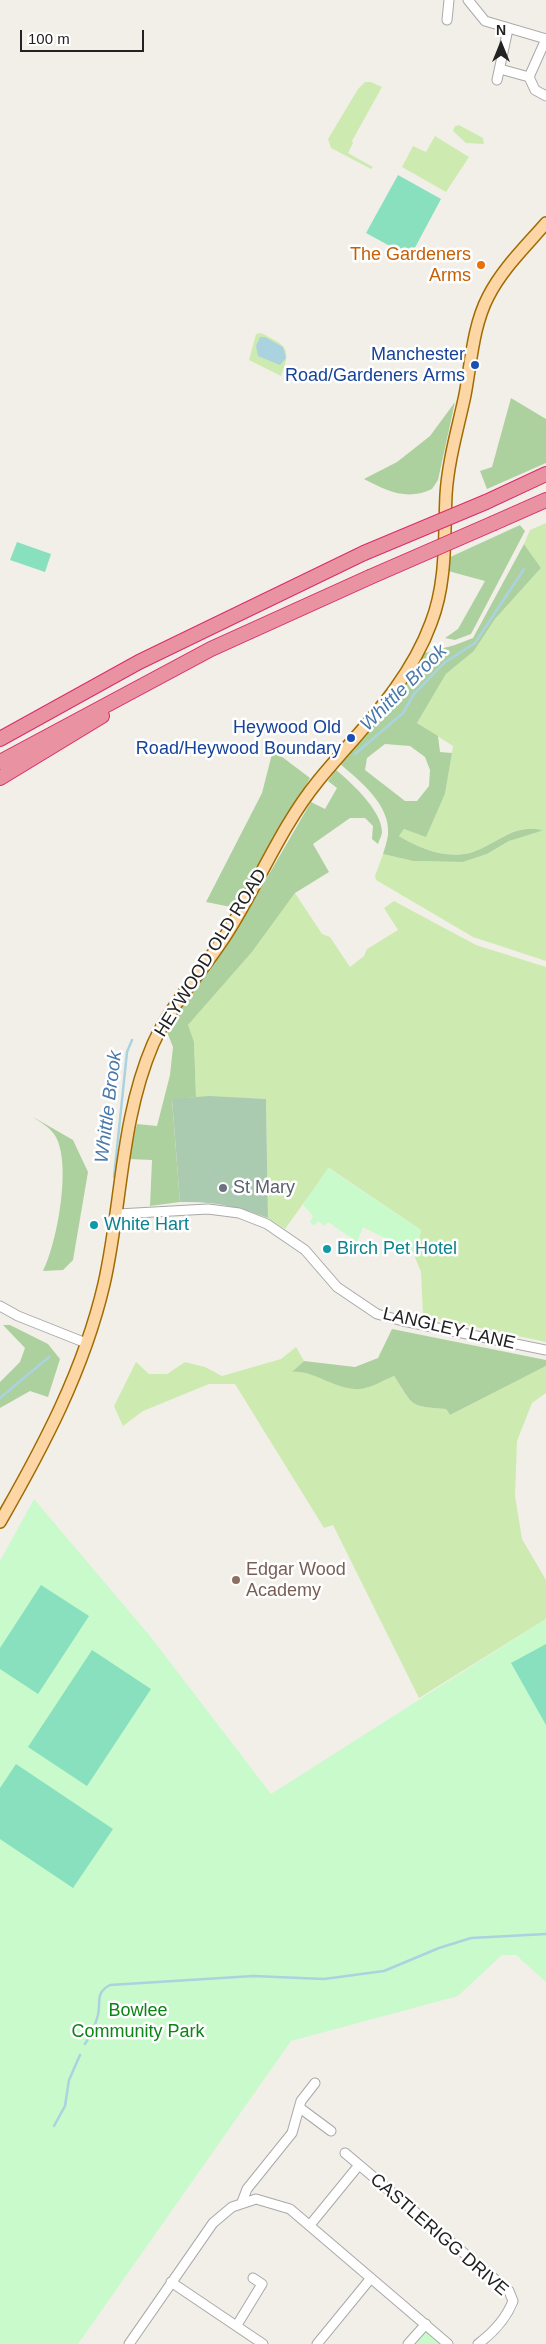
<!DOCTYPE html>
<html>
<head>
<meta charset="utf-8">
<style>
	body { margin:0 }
	#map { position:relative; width:546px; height:2344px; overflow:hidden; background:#f2efe9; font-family:Helvetica,sans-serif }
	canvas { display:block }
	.north { position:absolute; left:476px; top:20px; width:50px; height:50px; -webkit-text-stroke:4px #fff; paint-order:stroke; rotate:0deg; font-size:14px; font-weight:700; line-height:20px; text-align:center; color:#222 }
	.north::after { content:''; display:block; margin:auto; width:18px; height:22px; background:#222; clip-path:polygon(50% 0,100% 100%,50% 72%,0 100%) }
	.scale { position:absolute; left:20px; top:30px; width:124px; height:22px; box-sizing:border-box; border:2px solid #222; border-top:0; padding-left:6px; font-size:15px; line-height:18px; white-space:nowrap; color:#222; -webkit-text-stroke:4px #fff; paint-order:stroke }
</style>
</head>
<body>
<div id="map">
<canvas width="546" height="2344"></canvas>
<div class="north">N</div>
<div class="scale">100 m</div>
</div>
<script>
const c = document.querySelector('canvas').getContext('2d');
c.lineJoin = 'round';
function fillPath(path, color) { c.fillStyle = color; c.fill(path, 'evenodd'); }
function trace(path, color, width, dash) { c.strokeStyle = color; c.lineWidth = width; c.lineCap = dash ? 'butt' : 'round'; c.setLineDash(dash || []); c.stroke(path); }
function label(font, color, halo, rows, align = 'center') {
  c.font = font + ' Helvetica,sans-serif'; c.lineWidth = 5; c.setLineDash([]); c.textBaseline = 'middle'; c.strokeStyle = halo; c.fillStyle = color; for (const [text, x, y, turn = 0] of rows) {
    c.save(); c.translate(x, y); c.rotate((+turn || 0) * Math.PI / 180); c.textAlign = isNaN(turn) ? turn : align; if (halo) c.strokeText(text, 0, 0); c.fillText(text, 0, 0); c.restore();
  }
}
fillPath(new Path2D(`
	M365,82H371L382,87L352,141L353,143L348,153L373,167L371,169L331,148L328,139L358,89Z
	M459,125L483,138L484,144L466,143L453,131L455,126Z
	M435,136L469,157L446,192L402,167L413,146L426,152Z
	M261,333C287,346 292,348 281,376L249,360L256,334Z
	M546,523V961L473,937L376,880L375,876L383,854L413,861L463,862L487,854L509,841L541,830C511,824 499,843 473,852C448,860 420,849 399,836L404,829L426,836L445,794L453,746L417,723L446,674L474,651L495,619L541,568L524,544L530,530Z
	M295,893L322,934L330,937L350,967L364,956L367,949L398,930L384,908L394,901L476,945L546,967V1342L423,1316L421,1272L415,1257L421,1230L329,1168L285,1229L268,1218L266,1099L196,1097L194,1042L187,1026L252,952Z
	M296,1347L304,1361L293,1372C316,1370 337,1391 361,1388C371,1387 384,1380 394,1376C413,1407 410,1406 446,1409L450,1415L546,1366V1393L532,1403L517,1441L515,1496L522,1539L546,1580V1619L419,1698L333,1525L324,1528L235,1384H209L143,1411L123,1426L114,1406L136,1362L149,1374H167L185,1362L205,1367L222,1376L281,1359Z`), '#cdebb0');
fillPath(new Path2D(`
	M511,398L546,419V463L487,489L480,471L492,467Z
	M455,402L438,480L432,489C407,501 387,491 364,479L397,462L430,436Z
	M520,525L525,531L471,634L455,640L445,638L458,629L485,581L448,571V558Z
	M524,544L541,568L495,619L474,651L446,674L417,723L438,736L440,752L452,753L445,794L426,837L404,829L399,836C420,849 448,860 473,852C499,843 512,824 542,830L541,831L509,841L487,854L463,862L413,861L383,854C385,848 387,841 388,835C391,805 360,781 340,764L397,696L425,653L455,645L473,638ZM385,744L410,746L425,757L430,770L429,786L417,801H405L365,770L367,758Z
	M273,750L310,778L236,908L206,902L262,793Z
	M336,770C352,783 382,811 382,832C382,836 379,840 378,844L372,839L373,826L365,818H350L313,844L329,872L295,893L252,952L188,1025L194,1042L196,1097L172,1100L180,1202L150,1206L152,1160L128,1159L137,1124L157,1126L170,1075L173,1047L167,1032L183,1003L233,936L311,802L325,809L337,788L328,781Z
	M33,1117L73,1140L88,1172L73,1260L63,1270L43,1271C57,1244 73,1160 54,1134C49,1127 40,1122 33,1117Z
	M3,1325H10L48,1344L60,1359L48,1397L30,1391L0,1408V1382L20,1362L25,1348Z
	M392,1329L546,1360V1366L450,1415L446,1409C409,1406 414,1407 394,1376C384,1380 371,1388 360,1389C336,1391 315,1370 292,1372L304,1361L355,1367L378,1358Z`), '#add19e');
fillPath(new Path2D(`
	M209,1096L266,1099L268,1218C236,1206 214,1201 180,1202L172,1099Z`), '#aacbaf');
fillPath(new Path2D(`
	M328,1168L421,1230L416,1254L363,1227L357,1242L328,1222L325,1226L318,1221L314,1226L310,1222L313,1216L303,1205Z
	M34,1499L150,1636L271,1794L546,1619V1982L516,1955H502L458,1996L291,2041L78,2344H0V1561Z
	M426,2328L443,2344H414Z`), '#c8facc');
fillPath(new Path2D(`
	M398,175L441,199L410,257L366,233Z
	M17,542L51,554L45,572L10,560Z
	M41,1585L89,1616L38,1694L0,1669V1648Z
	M546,1644V1725L511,1663Z
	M92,1650L151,1689L87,1786L28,1747Z
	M16,1764L113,1829L73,1888L0,1839V1788Z`), '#88e0be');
fillPath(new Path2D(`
	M260,337H265L283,347L286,358L280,365L258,356L256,346Z`), '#aad3df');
trace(new Path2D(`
	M355,754L403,713L414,694L444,663L475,643L524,569
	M114,1177L127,1052L132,1040
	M0,1398L49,1357
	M85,2044C91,2035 95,2026 98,2015C101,2001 95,1993 110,1985L253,1976L324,1979L384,1971L439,1948L471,1938L546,1934
	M54,2126L65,2106L69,2080L80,2055`), '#aad3df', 2.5);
const minor = new Path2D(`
	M468,0L485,21L546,39
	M447,20L449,0
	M546,39L529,77L535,90L546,96
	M500,69L529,77
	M497,80L508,29
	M118,1214L208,1209L239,1213L267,1224L305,1250L337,1287L377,1314L403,1321L546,1350
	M0,1306L18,1316L86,1343
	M300,2108L331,2131
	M345,2153L509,2291L513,2301C506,2319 494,2332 478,2344
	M242,2202L247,2189L292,2133L301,2101L315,2083
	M310,2225L359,2165
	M171,2282L263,2344
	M237,2325L262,2284L253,2278
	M129,2344L213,2223L232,2207L256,2199L290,2209L448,2344
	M317,2344L371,2278
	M408,2344L426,2324`);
const major = new Path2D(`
	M0,1522C43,1447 84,1370 104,1284C122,1205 120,1121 153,1044C172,1002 205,969 229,930C259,882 282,825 318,781C359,731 408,686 431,623C447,582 444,538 446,495C448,461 458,428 465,395C471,363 473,326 488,297C502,269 526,246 546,223`);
const highway = new Path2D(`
	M486,502L546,474
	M494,523L546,500
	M0,739L139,662L364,553
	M0,762L211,649L370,577
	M0,778L102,716`);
trace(minor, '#a9a9a9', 11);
trace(major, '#a06b00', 14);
trace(highway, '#dc2a67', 16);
trace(minor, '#fff', 9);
trace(major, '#fcd6a4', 11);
trace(highway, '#e892a2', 14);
const highwayBridge = new Path2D(`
	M364,553L486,502
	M370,577L494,523`);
trace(highwayBridge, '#dc2a67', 16, []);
trace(highwayBridge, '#e892a2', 14);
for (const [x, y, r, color] of [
	[481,265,5,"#e8710a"],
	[475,365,5,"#1a4fb4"],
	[351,738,5,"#1a4fb4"],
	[223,1188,5,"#6b7280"],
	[94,1225,5,"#0f9aa8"],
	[327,1249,5,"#0f9aa8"],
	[236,1580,5,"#8d6e63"]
]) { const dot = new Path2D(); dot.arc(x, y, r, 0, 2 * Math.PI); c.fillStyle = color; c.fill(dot); trace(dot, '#fff', 2); }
label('18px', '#c56008', '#fff', [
	["The Gardeners",471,255],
	["Arms",471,276]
], 'right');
label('18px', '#164399', '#fff', [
	["Manchester",465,355],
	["Road/Gardeners Arms",465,376],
	["Heywood Old",341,728],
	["Road/Heywood Boundary",341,749]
], 'right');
label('18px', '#222', '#fff', [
	["HEYWOOD OLD ROAD",211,953,-58],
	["LANGLEY LANE",449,1329,13],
	["CASTLERIGG DRIVE",439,2235,41]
]);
label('18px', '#5b616d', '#fff', [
	["St Mary",233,1188]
], 'left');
label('18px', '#0d838f', '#fff', [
	["White Hart",104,1225],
	["Birch Pet Hotel",337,1249]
], 'left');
label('18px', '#785e54', '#fff', [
	["Edgar Wood",246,1570],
	["Academy",246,1591]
], 'left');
label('18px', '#0c8416', '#fff', [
	["Bowlee",138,2011],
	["Community Park",138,2032]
]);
label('italic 19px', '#4a7aab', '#fff', [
	["Whittle Brook",404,688,-45],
	["Whittle Brook",109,1107,-83]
]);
</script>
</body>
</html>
